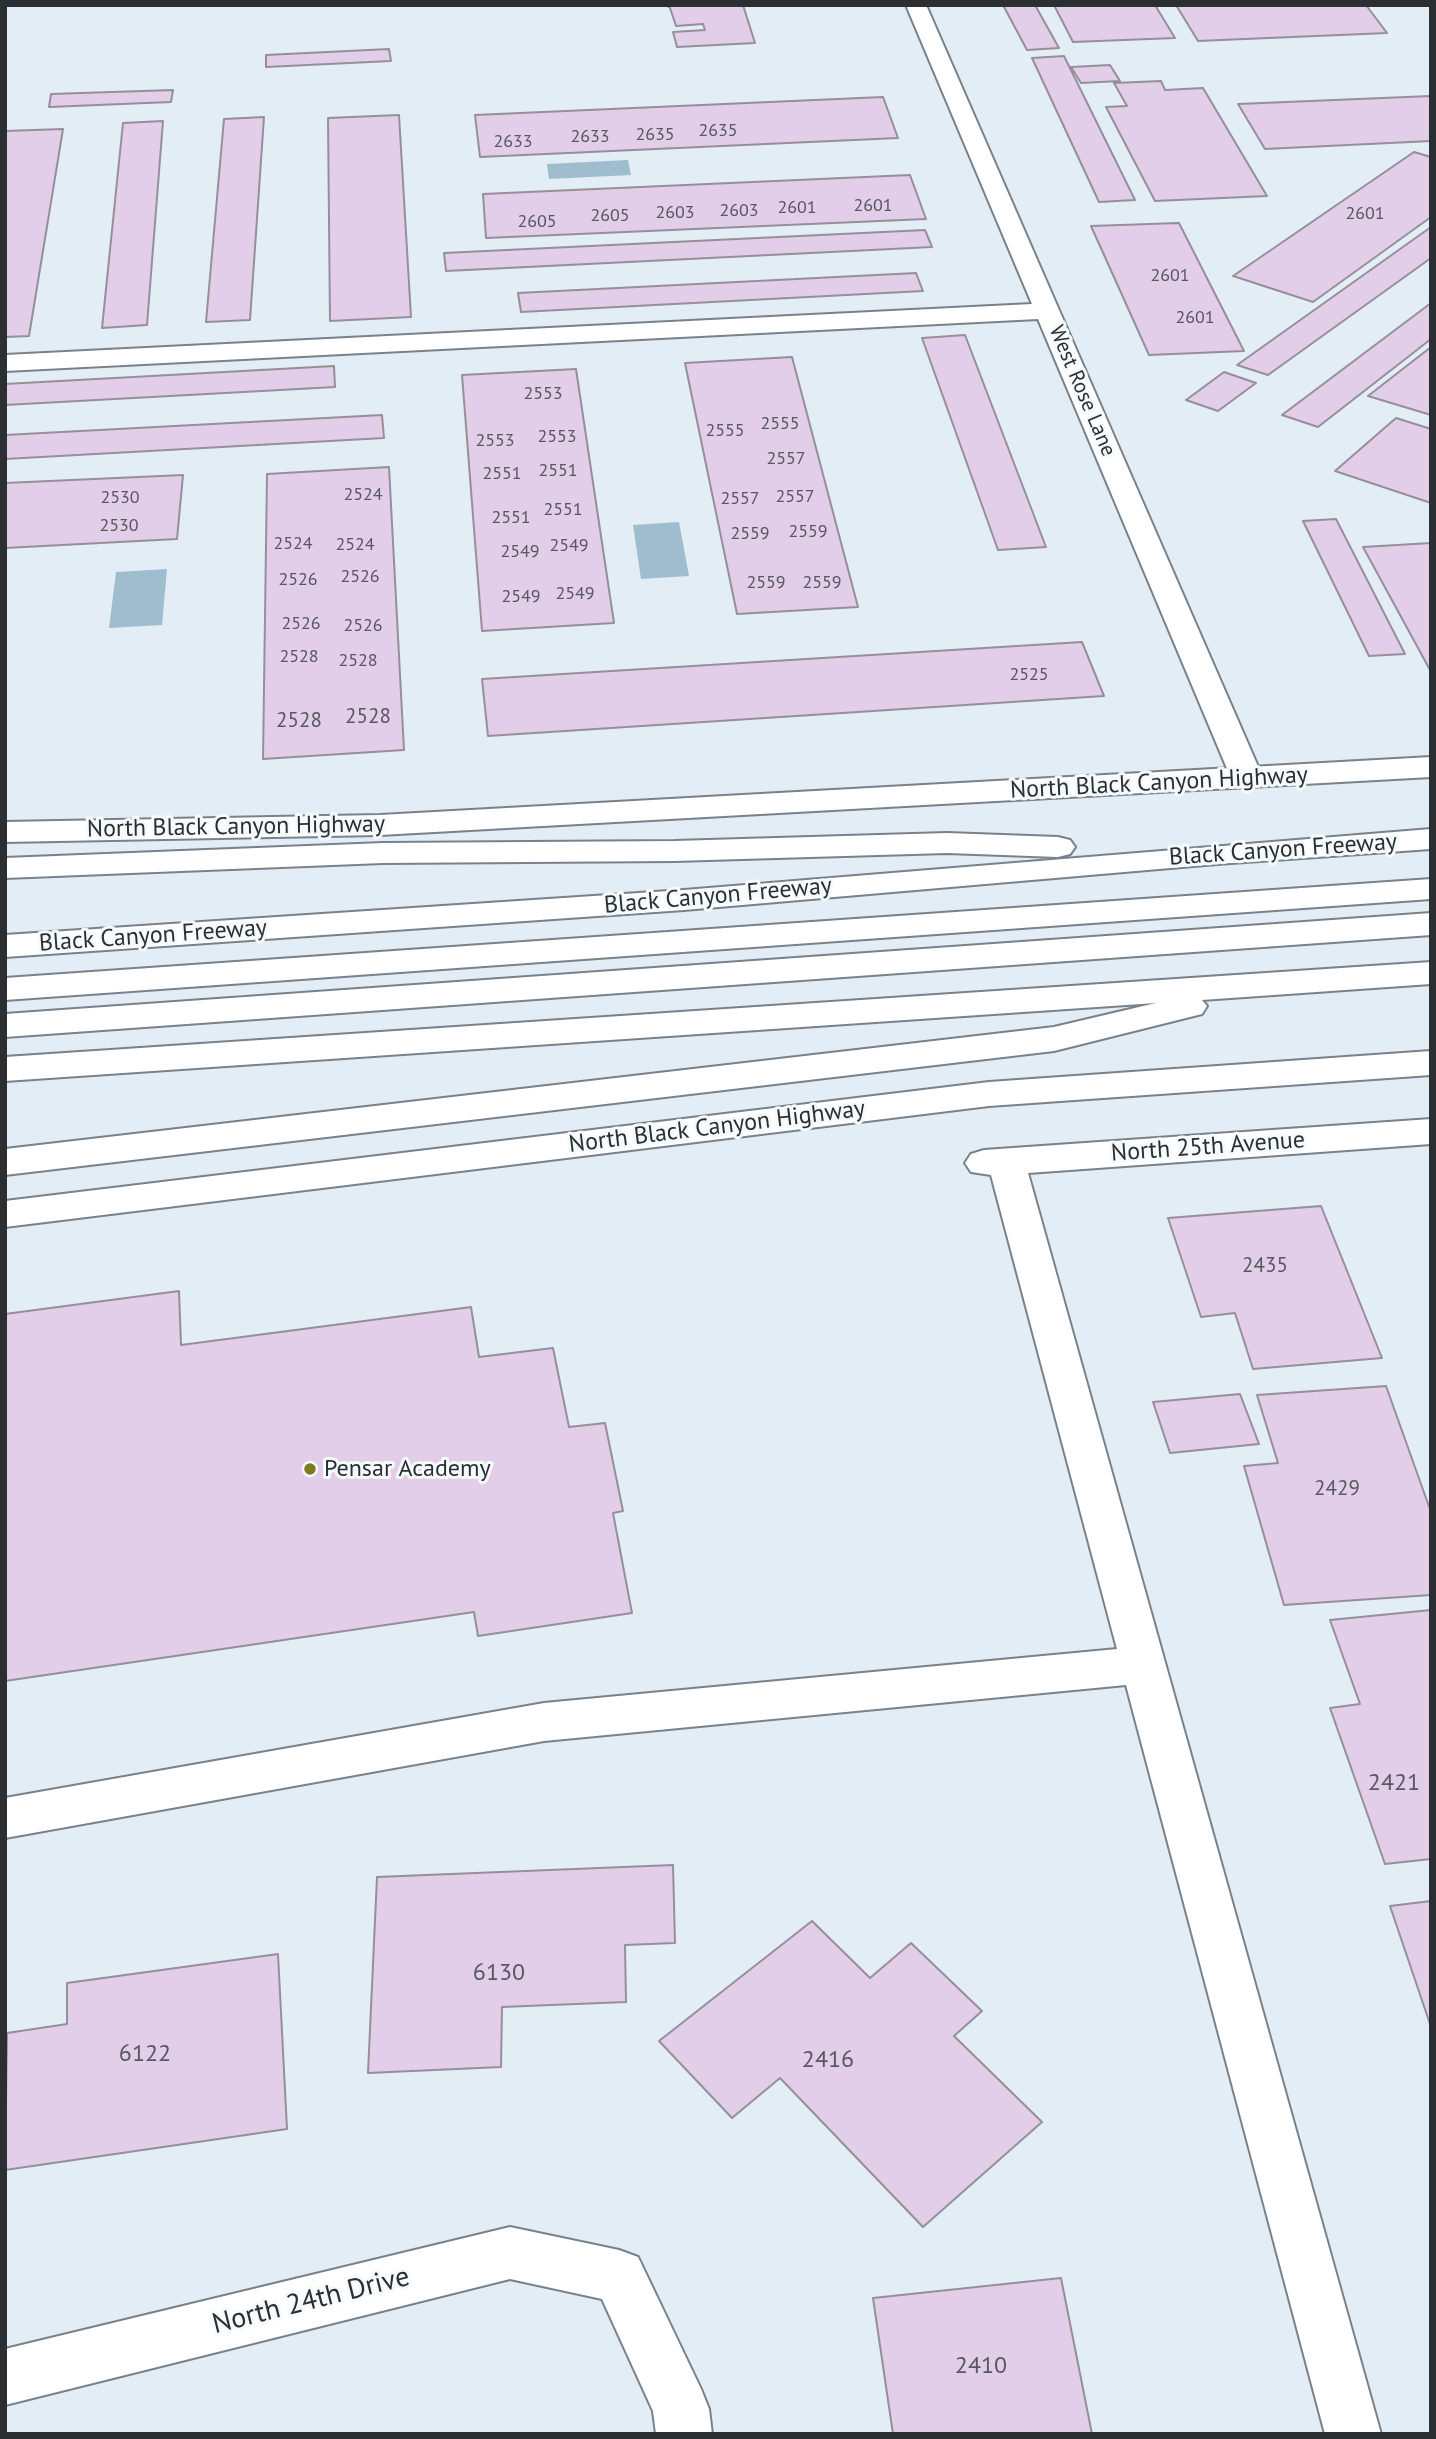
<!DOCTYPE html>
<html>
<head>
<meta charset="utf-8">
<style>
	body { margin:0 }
	#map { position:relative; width:1436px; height:2439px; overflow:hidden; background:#e3edf6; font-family:"PT Sans",sans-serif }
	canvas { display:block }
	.frame { position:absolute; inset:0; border:7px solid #2b2f32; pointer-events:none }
</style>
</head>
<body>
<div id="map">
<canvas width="1436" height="2439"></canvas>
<div class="frame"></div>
</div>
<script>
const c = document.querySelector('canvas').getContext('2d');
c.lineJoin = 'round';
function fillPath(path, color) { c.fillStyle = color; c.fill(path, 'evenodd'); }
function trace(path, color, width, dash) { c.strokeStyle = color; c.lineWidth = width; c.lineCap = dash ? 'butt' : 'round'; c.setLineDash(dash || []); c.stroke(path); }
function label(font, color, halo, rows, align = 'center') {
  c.font = font + ' "PT Sans",sans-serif'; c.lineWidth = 6; c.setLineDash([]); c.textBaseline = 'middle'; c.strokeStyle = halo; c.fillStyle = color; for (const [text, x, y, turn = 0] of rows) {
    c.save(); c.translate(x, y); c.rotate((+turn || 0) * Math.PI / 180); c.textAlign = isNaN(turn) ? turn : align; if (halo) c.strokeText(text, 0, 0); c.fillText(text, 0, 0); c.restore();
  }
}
fillPath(new Path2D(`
	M628,160L631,175L549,179L547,164Z
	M679,522L689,576L641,579L633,525Z
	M167,569L162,625L109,628L116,572Z`), '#a0bdd0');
const building = new Path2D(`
	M666,5H743L755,43L677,47L673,32L705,30L703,24L676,26L670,8Z
	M1003,5H1035L1059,48L1027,50Z
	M1054,5H1155L1175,38L1073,42Z
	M1176,5H1366L1387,33L1198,41Z
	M389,49L391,61L266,67V55Z
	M1064,56L1135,200L1099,202L1032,58Z
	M1110,65L1120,81L1081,83L1071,67Z
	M1161,81L1165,90L1203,88L1267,196L1155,201L1106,107L1127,106L1114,83Z
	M173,90L171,102L49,107L51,94Z
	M1431,96V141L1265,149L1238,104Z
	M883,97L898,138L480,157L475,115Z
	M399,115L411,317L330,321L328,118Z
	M264,117L250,320L206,322L224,119Z
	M163,121L147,325L102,328L123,123Z
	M63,129L29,336L5,337V131Z
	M1414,152L1431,157V217L1313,302L1233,276Z
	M910,175L926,219L486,238L483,194Z
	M1179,223L1244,351L1149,355L1091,226Z
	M1431,227V258L1268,375L1237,365Z
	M925,230L932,247L446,271L444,253Z
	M916,273L923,291L521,312L518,293Z
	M1431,303V339L1318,427L1282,415Z
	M965,335L1046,547L998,550L922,338Z
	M1431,347V415L1368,396Z
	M792,357L858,607L737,614L685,363Z
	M334,366L335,387L5,405V384Z
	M576,369L614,623L482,631L462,375Z
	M1224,372L1256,383L1218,411L1186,400Z
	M382,415L384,438L5,459V435Z
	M1396,418L1431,429V503L1335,471Z
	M389,467L404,750L263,759L267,474Z
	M183,475L177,539L5,548V483Z
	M1336,519L1405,654L1369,656L1303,521Z
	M1431,543V670H1430L1363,547Z
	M1082,642L1104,696L488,736L482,679Z
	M1321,1206L1382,1358L1253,1369L1235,1313L1201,1317L1168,1218Z
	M179,1291L181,1345L471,1307L479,1357L553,1348L569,1427L605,1423L623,1511L613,1513L632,1613L478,1636L474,1612L5,1681V1314Z
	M1386,1386L1431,1512V1595L1284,1605L1244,1466L1278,1463L1257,1395Z
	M1240,1394L1259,1444L1170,1453L1153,1402Z
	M1431,1610V1859L1385,1864L1330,1708L1360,1704L1330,1620Z
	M673,1865L675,1943L625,1945L626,2002L502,2007L501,2067L368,2073L377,1877Z
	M1431,1901V2027L1390,1906Z
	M812,1921L870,1978L911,1943L982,2011L954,2036L1042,2122L923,2227L780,2078L732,2118L659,2041Z
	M278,1954L287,2129L5,2170L7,2033L67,2024V1983Z
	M1061,2278L1092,2434H893L873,2298Z`);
fillPath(building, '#e2cee8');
trace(building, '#968f98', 2);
const minor = new Path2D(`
	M906,5H926L1263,778L1258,785L1247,788L1236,785L1231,778L1038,319L5,371V355L1032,304Z
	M1431,1119V1144L1028,1173L1381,2434H1325L1126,1685L544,1741L5,1838V1798L544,1703L1117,1649L991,1175L971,1172L965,1163L971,1154L984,1150Z
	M510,2227L619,2250L638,2257L701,2389L709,2409L712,2434H656L653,2411L602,2299L510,2279L5,2405V2349Z`);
const major = new Path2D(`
	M1431,757V777L380,835L5,842V822L380,815Z
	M1431,1051V1075L989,1106L5,1227V1201L989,1082Z`);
const highway = new Path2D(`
	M1431,829V849L1217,864L684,910L5,957V935L684,890Z
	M947,833L1058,837L1070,840L1075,847L1070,854L1058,857L947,853L674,861L383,863L5,878V858L383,843L674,841Z
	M1431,879V899L5,1000V978Z
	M1431,913V935L5,1037V1014Z
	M1431,962V984L1202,1000L1207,1006L1202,1014L1054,1051L5,1175V1149L1054,1027L1156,1003L5,1081V1057Z`);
trace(minor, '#79828a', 4);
trace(major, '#79828a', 4);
trace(highway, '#79828a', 4);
fillPath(minor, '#fff');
fillPath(major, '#fff');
fillPath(highway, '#fff');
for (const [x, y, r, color] of [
	[310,1469,7,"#7a7b23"]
]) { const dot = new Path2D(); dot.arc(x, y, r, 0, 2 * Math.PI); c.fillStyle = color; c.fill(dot); trace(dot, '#f5fafd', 2.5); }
label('18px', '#595760', null, [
	["2635",718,131],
	["2635",655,135],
	["2633",590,137],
	["2633",513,142],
	["2601",873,206],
	["2601",797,208],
	["2603",739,211],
	["2603",675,213],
	["2601",1365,214],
	["2605",610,216],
	["2605",537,222],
	["2601",1170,276],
	["2601",1195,318],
	["2553",543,394],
	["2555",780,424],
	["2555",725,431],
	["2553",557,437],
	["2553",495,441],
	["2557",786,459],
	["2551",558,471],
	["2551",502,474],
	["2524",363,495],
	["2557",795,497],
	["2530",120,498],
	["2557",740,499],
	["2551",563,510],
	["2551",511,518],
	["2530",119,526],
	["2559",808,532],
	["2559",750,534],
	["2524",293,544],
	["2524",355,545],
	["2549",569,546],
	["2549",520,552],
	["2526",360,577],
	["2526",298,580],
	["2559",766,583],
	["2559",822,583],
	["2549",575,594],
	["2549",521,597],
	["2526",301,624],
	["2526",363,626],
	["2528",299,657],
	["2528",358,661],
	["2525",1029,675]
]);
label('21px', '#2b2f32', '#f5fafd', [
	["West Rose Lane",1082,391,67]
]);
label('21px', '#595760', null, [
	["2528",368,717],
	["2528",299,721],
	["2435",1265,1266],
	["2429",1337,1489]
]);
label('24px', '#2b2f32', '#f5fafd', [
	["North Black Canyon Highway",1159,783,-3],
	["North Black Canyon Highway",236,827,-1],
	["Black Canyon Freeway",1283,850,-4],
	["Black Canyon Freeway",718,896,-5],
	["Black Canyon Freeway",153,936,-4],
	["North Black Canyon Highway",717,1127,-7],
	["North 25th Avenue",1208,1147,-4]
]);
label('24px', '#2b2f32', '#f5fafd', [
	["Pensar Academy",324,1469]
], 'left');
label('24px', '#595760', null, [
	["2421",1394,1783],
	["6130",499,1973],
	["6122",145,2054],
	["2416",828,2060],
	["2410",981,2366]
]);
label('28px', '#2b2f32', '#f5fafd', [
	["North 24th Drive",311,2301,-14]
]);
</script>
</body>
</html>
